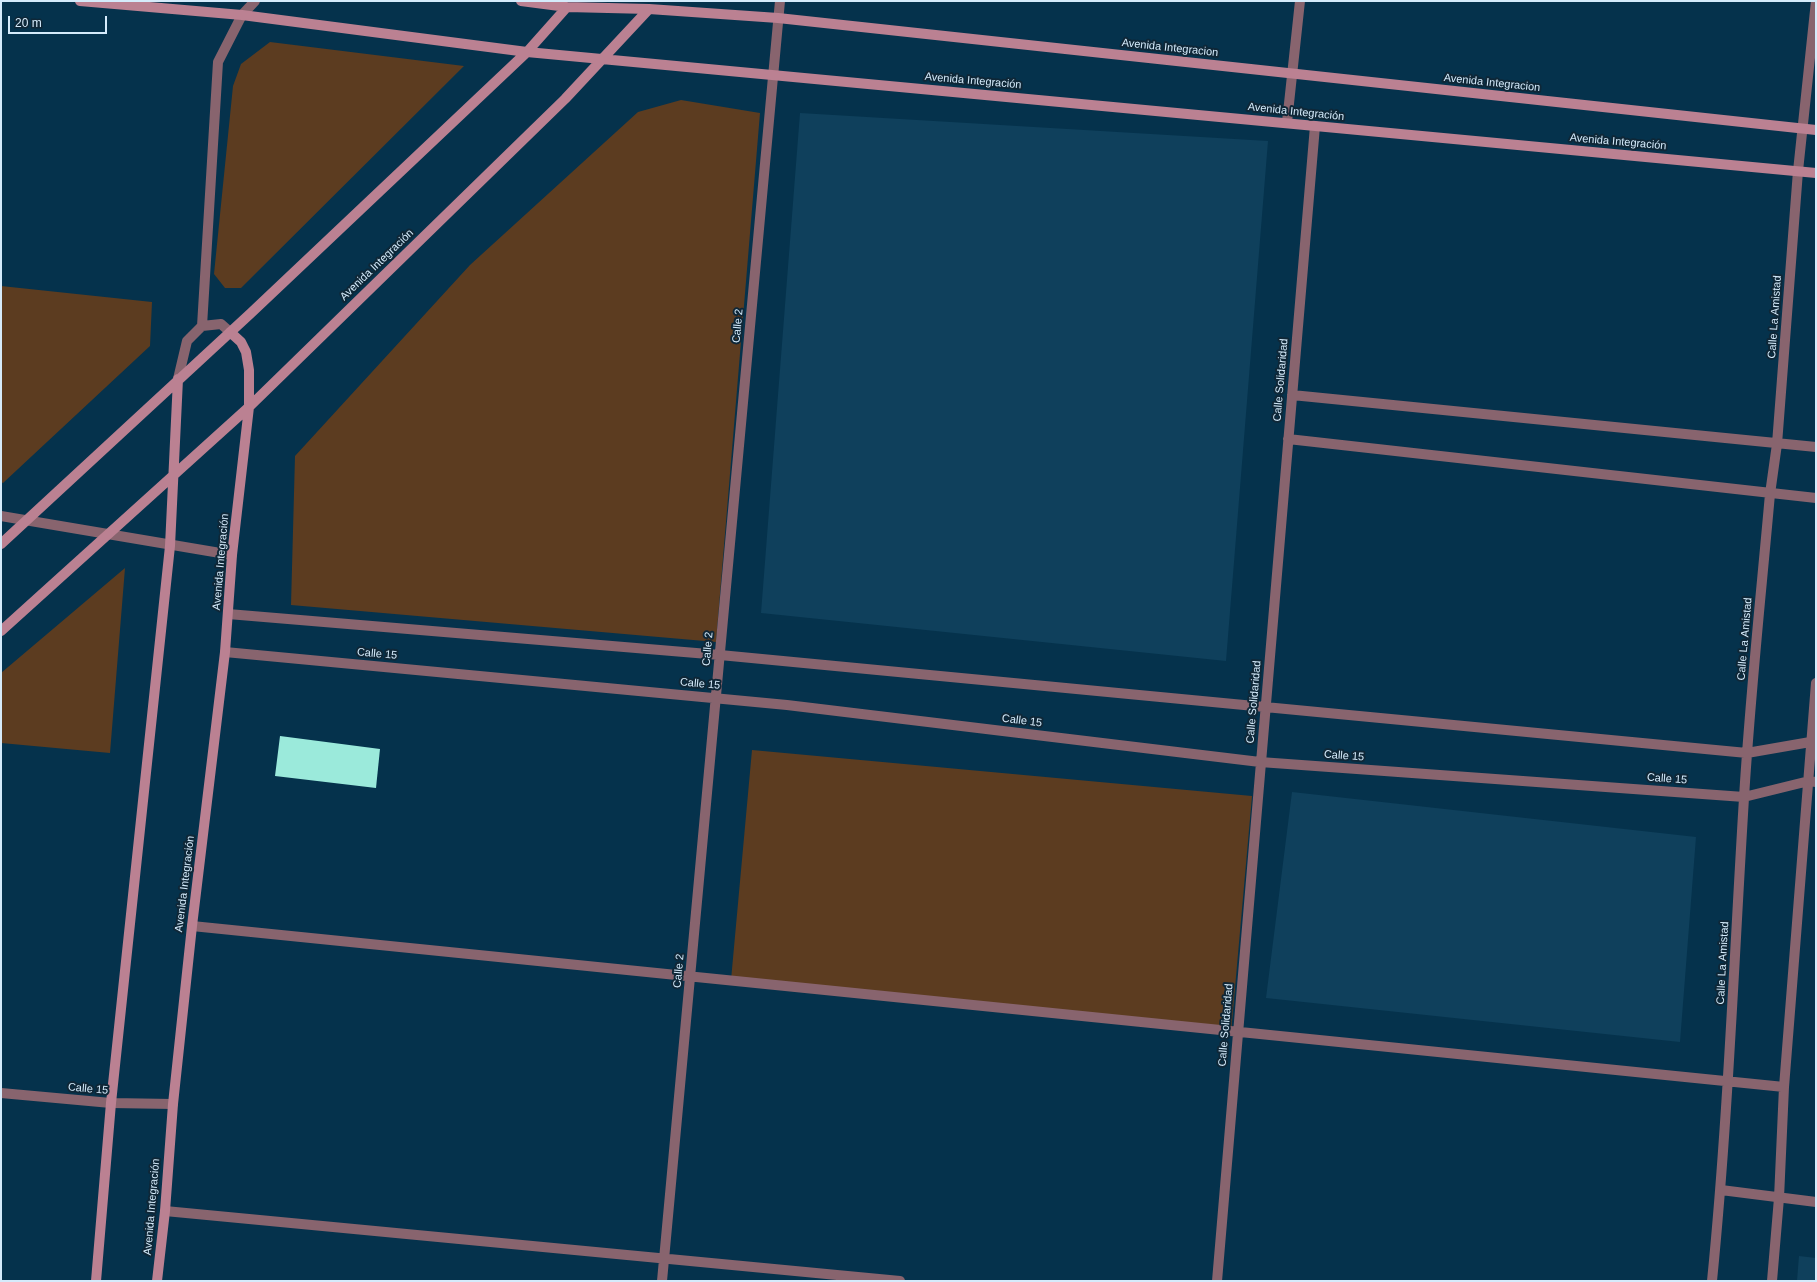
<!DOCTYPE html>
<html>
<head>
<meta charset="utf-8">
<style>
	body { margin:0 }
	#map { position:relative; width:1817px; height:1282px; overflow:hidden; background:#05324c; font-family:Arial,sans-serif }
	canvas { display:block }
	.frame { position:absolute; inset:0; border:2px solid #d5ebfb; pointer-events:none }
	.scale { position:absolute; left:8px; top:16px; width:99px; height:18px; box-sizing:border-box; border:2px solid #d5ebfb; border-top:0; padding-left:5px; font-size:12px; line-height:14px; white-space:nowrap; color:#d5ebfb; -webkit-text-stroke:3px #0f2737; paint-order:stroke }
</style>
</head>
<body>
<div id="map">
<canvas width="1817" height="1282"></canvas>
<div class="frame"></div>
<div class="scale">20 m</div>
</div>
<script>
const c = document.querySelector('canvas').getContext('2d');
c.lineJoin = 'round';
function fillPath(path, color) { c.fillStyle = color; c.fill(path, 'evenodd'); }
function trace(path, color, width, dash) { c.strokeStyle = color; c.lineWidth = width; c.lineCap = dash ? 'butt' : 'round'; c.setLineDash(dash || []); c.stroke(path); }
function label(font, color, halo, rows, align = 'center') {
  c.font = font + ' Arial,sans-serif'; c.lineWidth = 4; c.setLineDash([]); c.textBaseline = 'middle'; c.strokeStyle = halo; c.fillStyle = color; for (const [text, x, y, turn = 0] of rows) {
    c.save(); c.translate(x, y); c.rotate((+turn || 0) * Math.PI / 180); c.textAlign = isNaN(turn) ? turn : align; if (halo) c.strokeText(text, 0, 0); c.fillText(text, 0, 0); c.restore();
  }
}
fillPath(new Path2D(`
	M800,113L1268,141L1226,661L761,613Z
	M1292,792L1696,837L1680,1042L1266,998Z
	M1799,1256L1816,1258V1281H1797Z`), '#0f405c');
fillPath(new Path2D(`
	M270,42L464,66L241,288H225L214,274L233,86L241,64Z
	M681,100L760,113L716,642L291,605L295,456L470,265L638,112Z
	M1,286L152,302L150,346L3,483L1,482Z
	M125,568L110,753L1,743V673Z
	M752,750L1252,796L1231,1033L731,980Z`), '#5c3c20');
fillPath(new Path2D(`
	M280,736L380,749L376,788L275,776Z`), '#9beadb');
trace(new Path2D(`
	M1287,122L1300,1
	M202,326L218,62L242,15L255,1
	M178,379L187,341L202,326L221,324L230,332
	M1292,395L1816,447
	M1288,439L1816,498
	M1,516L232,555
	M228,614L720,655L1747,753L1816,741
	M225,652L787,705L1260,762L1744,797L1809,781L1816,782
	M192,926L1784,1087
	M1,1093L111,1103L173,1104
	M1721,1190L1816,1202
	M165,1211L900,1281
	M662,1281L780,1
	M1217,1281L1315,126
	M1712,1281C1728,1120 1734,959 1744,798C1750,697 1761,595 1770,494L1777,444L1798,171L1816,1
	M1772,1281L1779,1198L1784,1087L1816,683`), '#88646e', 10);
trace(new Path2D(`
	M80,1L242,15L527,52L1816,173
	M521,1L567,7L649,9L778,18L1816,130
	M1,544L251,313L527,52L567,7
	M1,631L249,407L565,99L649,9
	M96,1281L111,1103L170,546L178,379
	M157,1281L165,1211L173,1104L192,926L225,652L232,555L249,407V370L246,352L241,342L230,332`), '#bb8192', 10);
label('11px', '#d5ebfb', '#0f2737', [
	["Avenida Integracion",1170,48,6],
	["Avenida Integración",973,81,5],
	["Avenida Integracion",1492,83,6],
	["Avenida Integración",1296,112,6],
	["Avenida Integración",1618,142,5],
	["Avenida Integración",377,265,-44],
	["Calle La Amistad",1775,317,-86],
	["Calle 2",738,326,-85],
	["Calle Solidaridad",1281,380,-85],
	["Avenida Integración",221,562,-85],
	["Calle La Amistad",1745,639,-85],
	["Calle 2",708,649,-85],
	["Calle 15",377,654,5],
	["Calle 15",700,684,5],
	["Calle Solidaridad",1254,702,-85],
	["Calle 15",1022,721,7],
	["Calle 15",1344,756,4],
	["Calle 15",1667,779,4],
	["Avenida Integración",185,884,-83],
	["Calle La Amistad",1723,963,-87],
	["Calle 2",679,971,-85],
	["Calle Solidaridad",1226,1025,-85],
	["Calle 15",88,1089,5],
	["Avenida Integración",152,1207,-85]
]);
</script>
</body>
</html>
